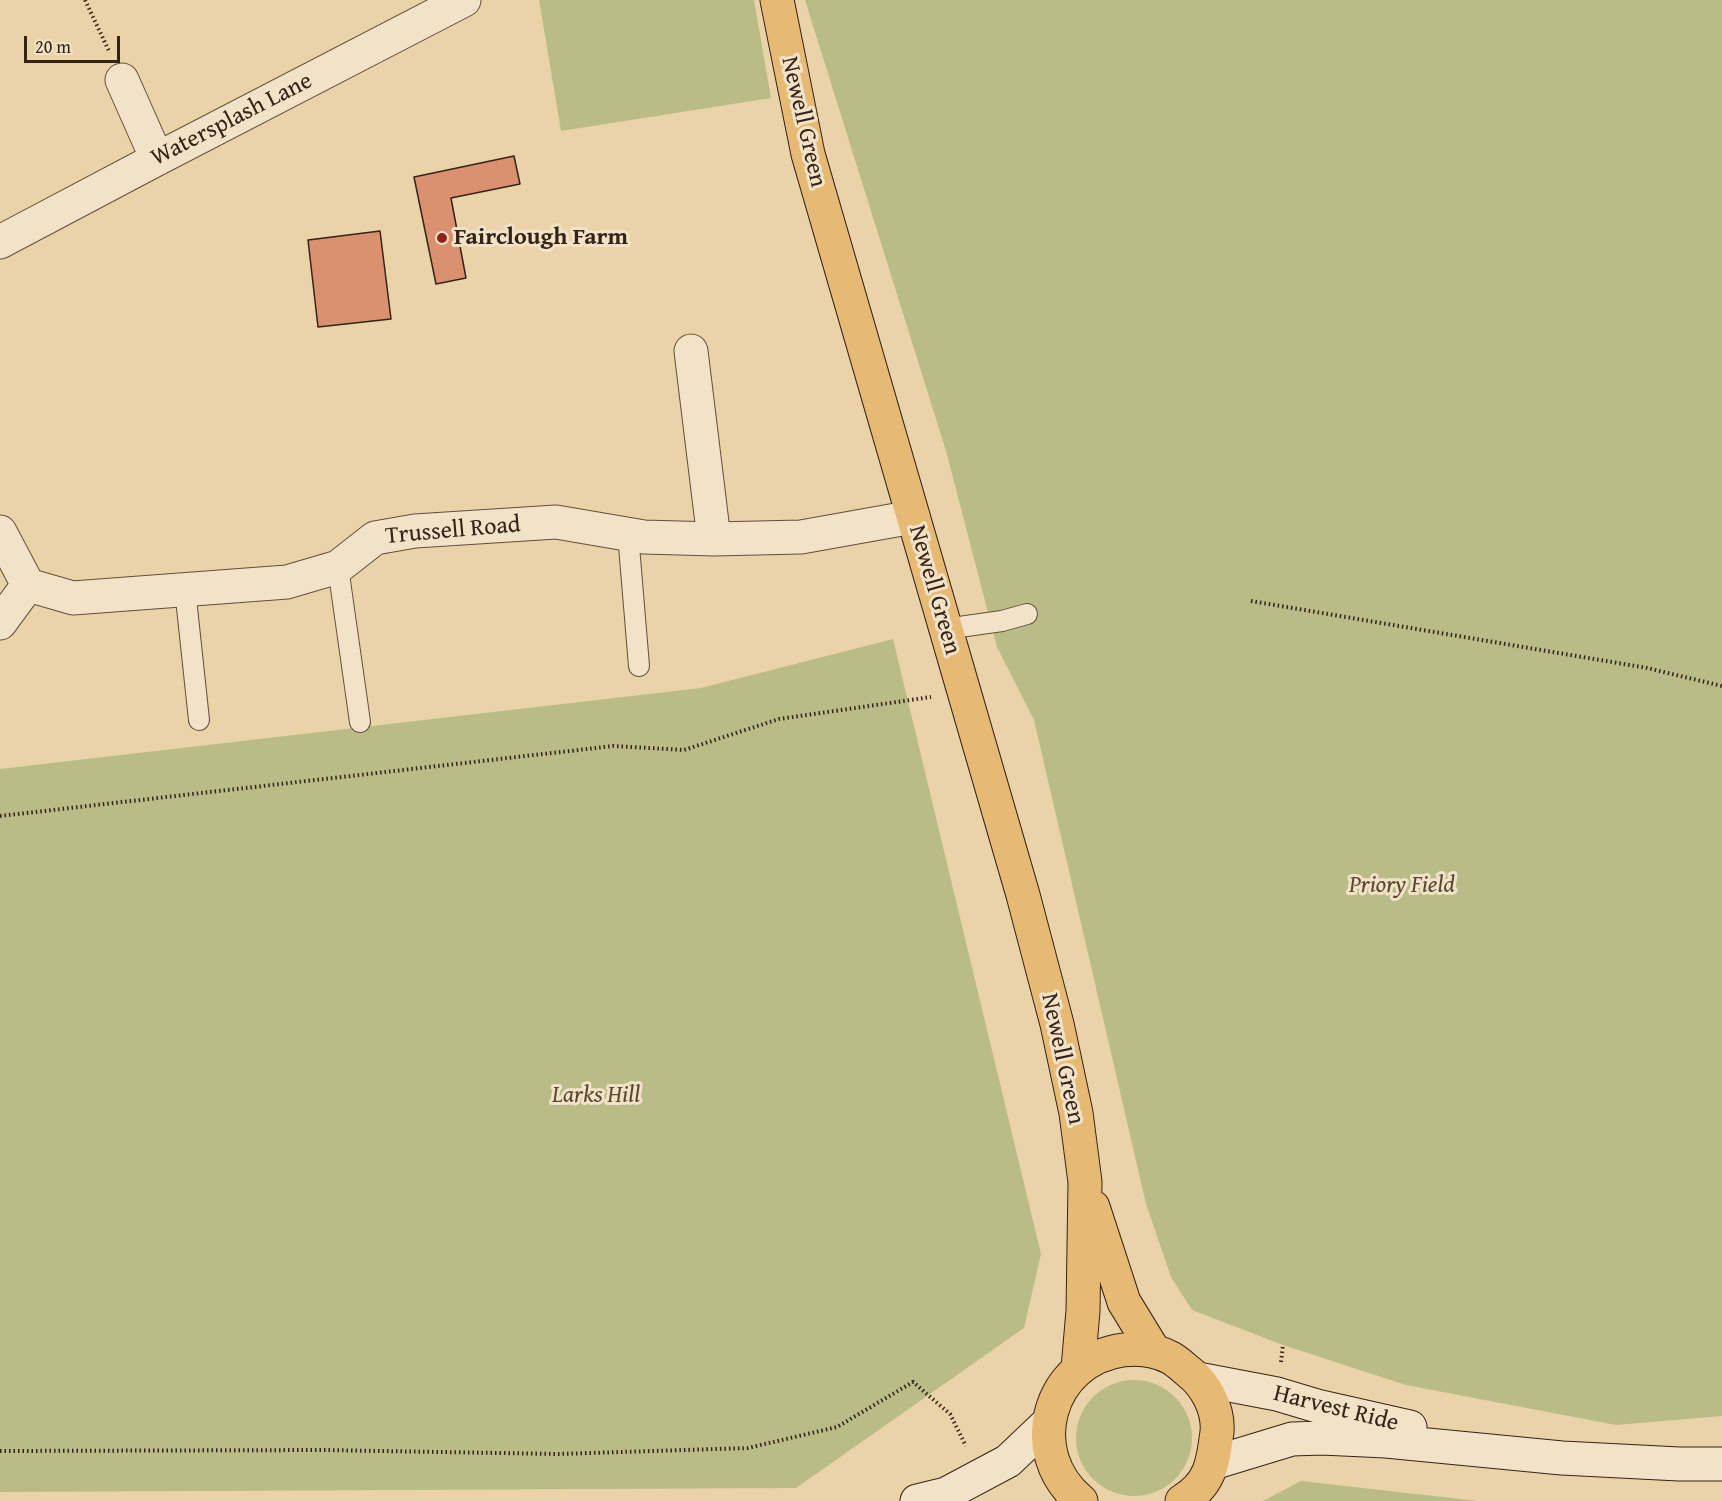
<!DOCTYPE html>
<html>
<head>
<meta charset="utf-8">
<style>
	body { margin:0 }
	#map { position:relative; width:1722px; height:1501px; overflow:hidden; background:#ebd3a9; font-family:"Gentium Book Plus",serif }
	canvas { display:block }
	.scale { position:absolute; left:24px; top:36px; width:96px; height:27px; box-sizing:border-box; border:3px solid #342316; border-top:0; padding-left:8px; font-size:18px; line-height:21px; white-space:nowrap; color:#342316; -webkit-text-stroke:4px #f2e2c7; paint-order:stroke }
</style>
</head>
<body>
<div id="map">
<canvas width="1722" height="1501"></canvas>
<div class="scale">20 m</div>
</div>
<script>
const c = document.querySelector('canvas').getContext('2d');
c.lineJoin = 'round';
function fillPath(path, color) { c.fillStyle = color; c.fill(path, 'evenodd'); }
function trace(path, color, width, dash) { c.strokeStyle = color; c.lineWidth = width; c.lineCap = dash ? 'butt' : 'round'; c.setLineDash(dash || []); c.stroke(path); }
function label(font, color, halo, rows, align = 'center') {
  c.font = font + ' "Gentium Book Plus",serif'; c.lineWidth = 6; c.setLineDash([]); c.textBaseline = 'middle'; c.strokeStyle = halo; c.fillStyle = color; for (const [text, x, y, turn = 0] of rows) {
    c.save(); c.translate(x, y); c.rotate((+turn || 0) * Math.PI / 180); c.textAlign = isNaN(turn) ? turn : align; if (halo) c.strokeText(text, 0, 0); c.fillText(text, 0, 0); c.restore();
  }
}
fillPath(new Path2D(`
	M539,0H754L771,98L561,131Z
	M805,0H1722V1416L1616,1425L1406,1385L1283,1345L1192,1310L1171,1277L1146,1204L1034,720L997,647L946,451Z
	M893,639L1041,1254L1024,1328L796,1488L0,1492V769L701,688Z
	M1076 1438a58 58 0 1 1 116 0a58 58 0 1 1-116 0Z
	M1301,1481L1478,1501H1263Z`), '#b9bc87');
const building = new Path2D(`
	M514,156L520,184L451,198L466,278L436,284L414,177Z
	M380,231L391,319L318,327L308,240Z`);
fillPath(building, '#da9170');
trace(building, '#342316', 1.5);
const lane = new Path2D(`
	M628,534L639,666
	M338,567L360,722
	M185,589L199,720
	M945,629L1002,621L1027,614`);
const street = new Path2D(`
	M122,80L157,159
	M0,242L157,159L464,0
	M691,351L714,539
	M0,532L28,585L73,598L287,582L338,567L375,538L415,531L556,522L644,537L714,539L801,537L913,517
	M0,623L28,585`);
const secondary = new Path2D(`
	M1198,1379L1277,1394L1317,1406L1410,1427
	M1213,1463L1292,1439L1322,1438L1386,1441L1562,1458L1679,1464H1722
	M917,1501L946,1494L1008,1461L1048,1423`);
const primary = new Path2D(`
	M777,0L808,154L1023,895L1057,1024L1076,1113L1085,1182L1083,1311L1078,1368
	M1093,1207L1124,1302L1154,1351
	M1081,1501C1022,1453 1048,1360 1123,1350C1140,1348 1156,1350 1171,1358C1178,1362 1184,1368 1189,1372C1206,1385 1219,1410 1217,1432C1213,1462 1211,1484 1182,1501`);
trace(lane, '#624f3b', 22);
trace(street, '#624f3b', 35);
trace(secondary, '#342316', 35);
trace(primary, '#342316', 35);
trace(new Path2D(`
	M85,0L109,51
	M1251,601L1647,668L1722,686
	M0,816L613,746L684,750L779,719L931,697
	M1281,1362L1283,1345
	M0,1451L323,1450L558,1454L748,1448L837,1427L913,1382L950,1414L966,1446`), '#342316', 4, [1.5, 3]);
trace(lane, '#f2e2c7', 20);
trace(street, '#f2e2c7', 33);
trace(secondary, '#f2e2c7', 33);
trace(primary, '#e6ba74', 33);
for (const [x, y, r, color] of [
	[442,238,6,"#8f2418"]
]) { const dot = new Path2D(); dot.arc(x, y, r, 0, 2 * Math.PI); c.fillStyle = color; c.fill(dot); trace(dot, '#f2e2c7', 2); }
label('24px', '#342316', '#f2e2c7', [
	["Watersplash Lane",232,120,-27],
	["Newell Green",803,122,77],
	["Trussell Road",453,531,-5],
	["Newell Green",934,590,74],
	["Newell Green",1062,1059,78],
	["Harvest Ride",1336,1409,14]
]);
label('bold 24px', '#342316', '#f2e2c7', [
	["Fairclough Farm",454,238]
], 'left');
label('italic 24px', '#554932', '#f2e2c7', [
	["Priory Field",1402,886],
	["Larks Hill",596,1096]
]);
</script>
</body>
</html>
